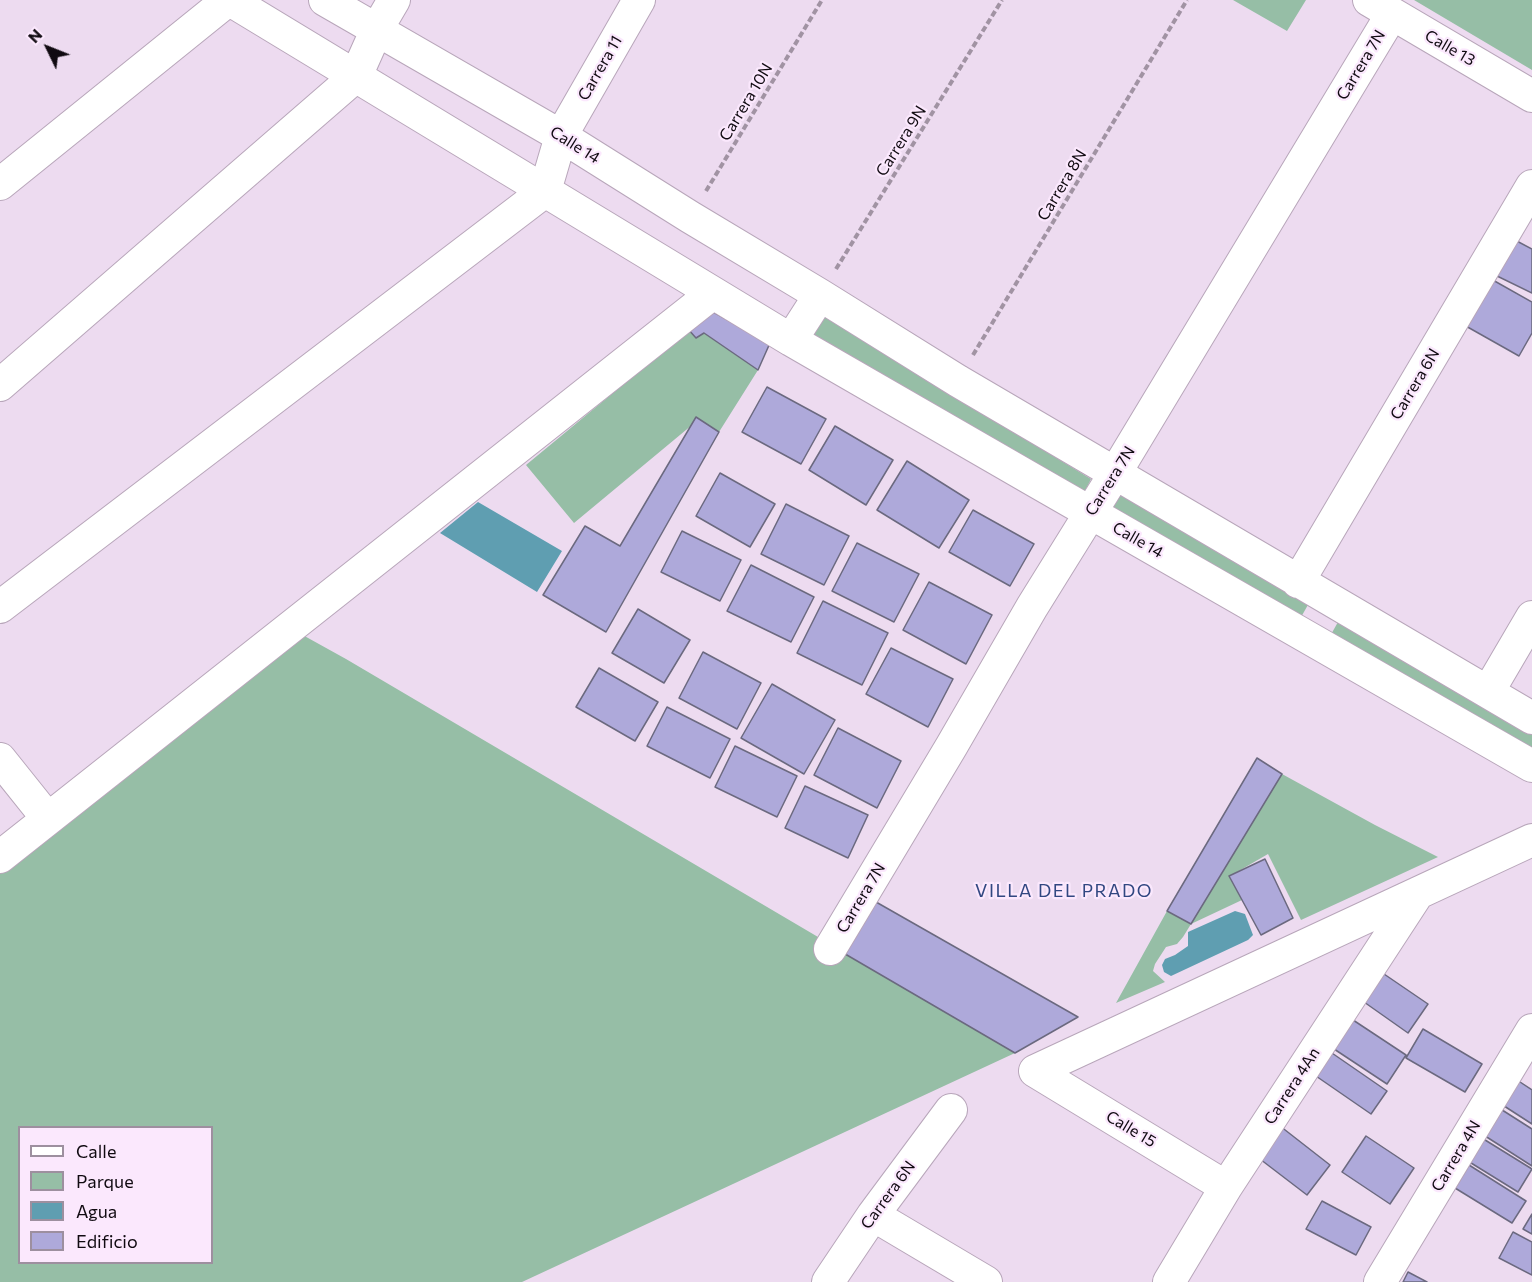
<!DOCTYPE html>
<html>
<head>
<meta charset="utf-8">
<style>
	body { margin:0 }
	#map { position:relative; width:1532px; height:1282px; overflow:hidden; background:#eddbf0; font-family:Commissioner,sans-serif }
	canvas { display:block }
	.legend { position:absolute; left:18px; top:1126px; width:195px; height:138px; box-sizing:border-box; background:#fbe8fd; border:2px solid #9d8f9f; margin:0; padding:8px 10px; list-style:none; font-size:18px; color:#100a11 }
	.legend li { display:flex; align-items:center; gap:12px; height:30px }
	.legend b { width:30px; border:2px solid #9d8f9f }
	.north { position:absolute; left:18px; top:18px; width:60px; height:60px; -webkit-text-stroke:4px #fbe8fd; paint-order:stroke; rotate:313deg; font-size:16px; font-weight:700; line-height:24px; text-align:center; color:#100a11 }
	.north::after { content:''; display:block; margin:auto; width:21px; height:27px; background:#100a11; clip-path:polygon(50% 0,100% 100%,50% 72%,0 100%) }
</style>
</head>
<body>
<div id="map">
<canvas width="1532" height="1282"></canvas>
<ul class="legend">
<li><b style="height:8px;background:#fff"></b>Calle</li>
<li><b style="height:16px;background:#96bea6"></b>Parque</li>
<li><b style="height:16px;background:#5f9eb1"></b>Agua</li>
<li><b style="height:16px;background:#aea9da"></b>Edificio</li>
</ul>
<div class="north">N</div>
</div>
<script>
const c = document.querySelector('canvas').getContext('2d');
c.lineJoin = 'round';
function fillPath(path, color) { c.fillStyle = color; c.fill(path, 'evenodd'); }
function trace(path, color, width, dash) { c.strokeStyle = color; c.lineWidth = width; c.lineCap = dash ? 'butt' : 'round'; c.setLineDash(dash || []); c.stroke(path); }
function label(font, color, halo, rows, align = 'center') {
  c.font = font + ' Commissioner,sans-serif'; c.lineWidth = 4.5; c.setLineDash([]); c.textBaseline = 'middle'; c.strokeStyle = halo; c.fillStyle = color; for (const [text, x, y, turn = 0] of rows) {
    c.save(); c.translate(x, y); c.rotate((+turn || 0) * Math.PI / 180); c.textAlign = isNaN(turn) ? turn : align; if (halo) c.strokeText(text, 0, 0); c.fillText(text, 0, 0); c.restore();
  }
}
fillPath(new Path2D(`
	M1233,0H1306L1287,31Z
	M1414,0H1532V70Z
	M820,313L1091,479L1084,493L809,332Z
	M688,329L696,338L704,333L758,370L719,432L696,418L692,425L574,523L526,465L642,369Z
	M1118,491L1309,603L1300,619L1107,509Z
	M1338,622L1532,735V756L1329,638Z
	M281,623L346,659L1015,1053L522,1282H0V850ZM20,1128H212V1262H20Z
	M1282,774L1375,825L1438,857L1301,920L1268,854L1230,876L1242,900L1191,924L1183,937L1177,944L1166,947L1155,964L1153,971L1165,982L1116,1003L1167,911L1191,923Z`), '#96bea6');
fillPath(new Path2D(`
	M478,502L562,551L537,592L440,533Z
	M1235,911L1245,914L1253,935L1248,940L1171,976L1164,972L1162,965L1165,959L1175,955L1188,946V932Z`), '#5f9eb1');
const building = new Path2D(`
	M1513,239L1532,249V293L1495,275Z
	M1491,279L1532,302V333L1519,356L1464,325Z
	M706,308L770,343L758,370L704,333L696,338L688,329Z
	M767,387L826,419L801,464L742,432Z
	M696,417L719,432L606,632L543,595L585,526L620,546Z
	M835,426L893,460L866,505L809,470Z
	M907,461L969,500L939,548L877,510Z
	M720,473L775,504L750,547L696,516Z
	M786,504L849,536L824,585L761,554Z
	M973,510L1034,544L1010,586L949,552Z
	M682,531L741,560L720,601L661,572Z
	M857,543L919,574L894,622L832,591Z
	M751,565L814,597L791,642L727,611Z
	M929,582L992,615L966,664L903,630Z
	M823,601L888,633L862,685L797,653Z
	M638,609L690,640L664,683L612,653Z
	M891,648L953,679L928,727L866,694Z
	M703,652L761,683L737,729L679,698Z
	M599,668L658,702L635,741L576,707Z
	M772,684L835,720L804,774L741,738Z
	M667,707L730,739L710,778L647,746Z
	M838,728L901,761L877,808L814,775Z
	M735,746L797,776L777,817L715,787Z
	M1257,758L1282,774L1191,924L1167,911Z
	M805,786L868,815L848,858L785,828Z
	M1265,859L1293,918L1261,935L1229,876Z
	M869,898L1078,1017L1015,1053L840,951Z
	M1384,974L1428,1004L1408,1033L1364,1002Z
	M1350,1018L1406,1055L1387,1084L1331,1047Z
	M1423,1029L1482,1064L1465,1092L1406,1058Z
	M1329,1051L1387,1091L1371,1114L1313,1074Z
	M1517,1080L1532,1090V1124L1501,1104Z
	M1499,1108L1532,1129V1166L1482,1134Z
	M1280,1126L1330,1165L1307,1195L1256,1156Z
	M1477,1135L1532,1169L1518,1192L1463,1158Z
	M1366,1136L1414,1168L1390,1204L1342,1172Z
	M1469,1165L1526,1201L1512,1223L1455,1188Z
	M1322,1201L1371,1227L1356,1255L1306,1229Z
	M1532,1214V1234L1523,1229Z
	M1513,1232L1532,1242V1275L1499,1258Z
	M1408,1272L1427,1282H1403Z`);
fillPath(building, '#aea9da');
trace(building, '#6b697f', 1.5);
const minor = new Path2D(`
	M230,0L791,340
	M325,0L561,136L690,217L820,295L958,381L1532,718
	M1369,0L1532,96
	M0,184L228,0
	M820,295L791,340C1038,482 1284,626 1532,766
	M0,385L356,76L377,29L394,0
	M1298,582L1532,186
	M0,607L545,191L561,136L639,0
	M1488,692L1532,617
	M0,759L48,819
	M0,857L713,293
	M830,949L951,747L1032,607L1114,475L1392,14
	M1035,1071L1532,840
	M1035,1071L1226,1187
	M873,1215L986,1282
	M828,1282L873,1215L951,1110
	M1169,1282L1226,1187L1418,893
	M1380,1282L1532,1030`);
trace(minor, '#b8a6ba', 34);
trace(new Path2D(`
	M706,191L822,0
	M836,269L1002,0
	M973,355L1187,0`), '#a193a3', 4, [6, 3]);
trace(minor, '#fff', 32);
label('16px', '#100a11', '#fbe8fd', [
	["Calle 13",1450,48,30],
	["Carrera 7N",1361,65,-59],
	["Carrera 11",600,68,-60],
	["Carrera 10N",746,102,-59],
	["Carrera 9N",901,141,-58],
	["Calle 14",575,145,32],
	["Carrera 8N",1062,185,-59],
	["Carrera 6N",1415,384,-59],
	["Carrera 7N",1110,481,-58],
	["Calle 14",1138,540,30],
	["Carrera 7N",861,898,-59],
	["Carrera 4An",1292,1086,-57],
	["Calle 15",1131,1129,31],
	["Carrera 4N",1456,1156,-59],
	["Carrera 6N",888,1195,-54]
]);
c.letterSpacing = '1.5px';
label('18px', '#314781', '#fbe8fd', [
	["VILLA DEL PRADO",1064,891]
]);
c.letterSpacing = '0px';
</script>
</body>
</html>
